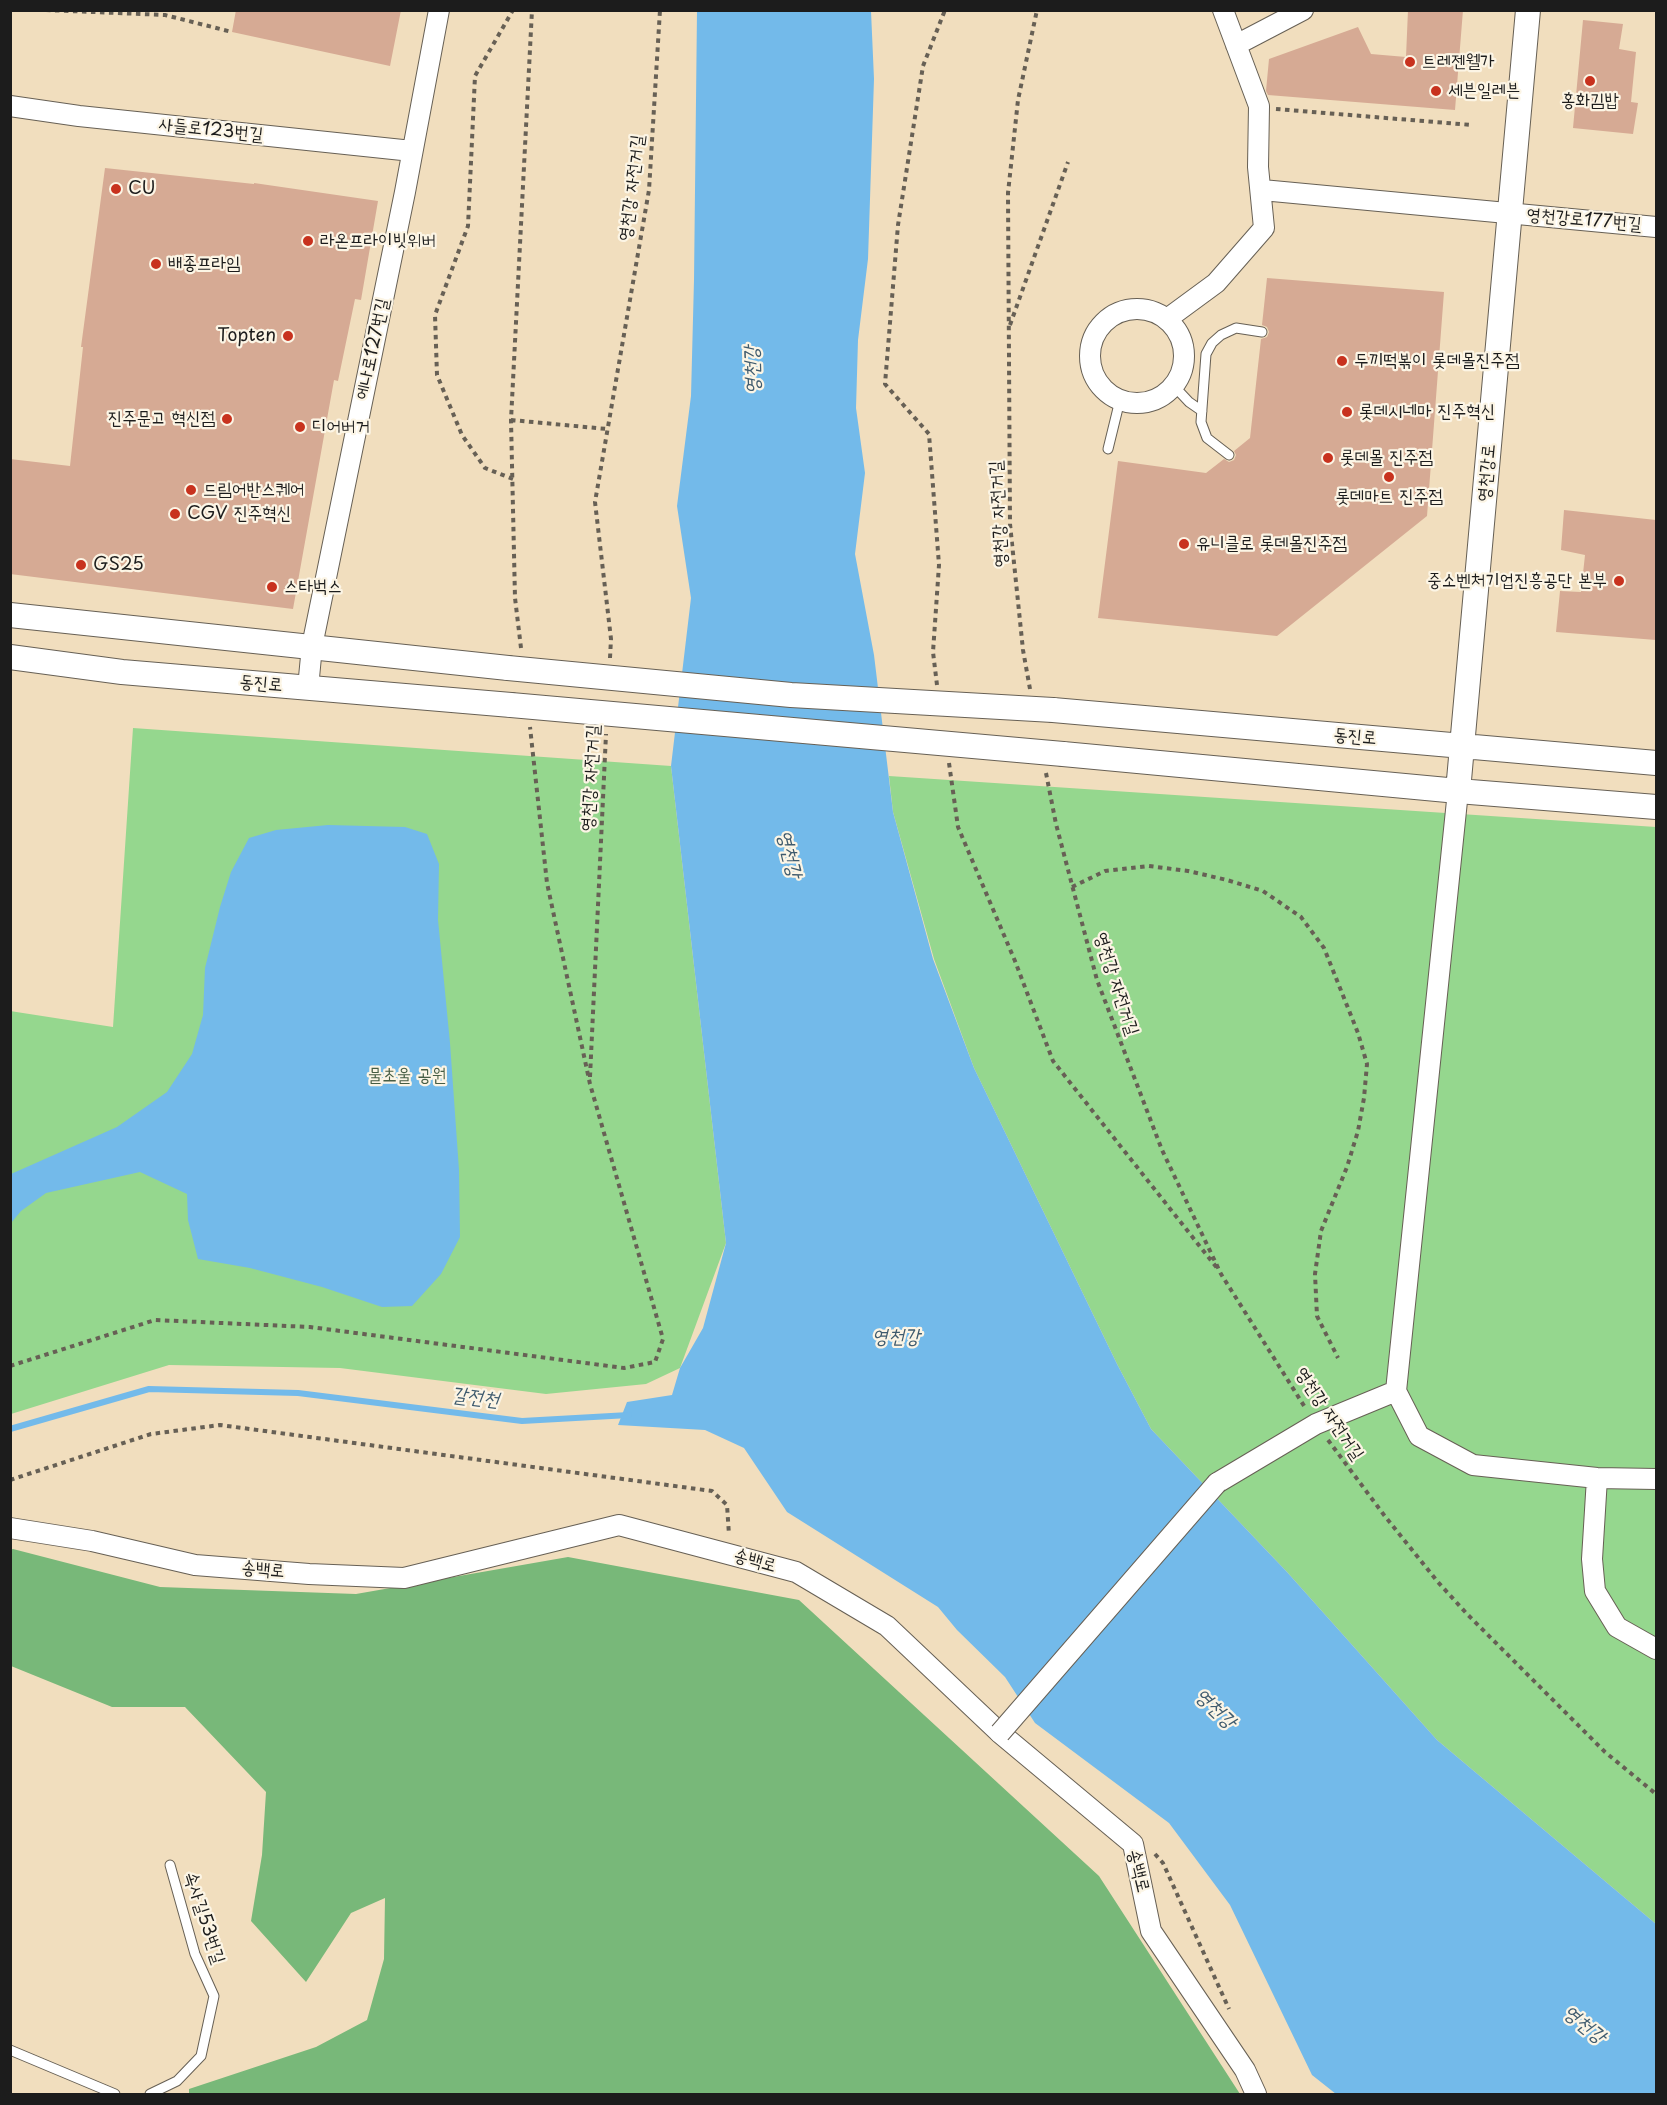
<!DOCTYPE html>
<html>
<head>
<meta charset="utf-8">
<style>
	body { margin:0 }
	#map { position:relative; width:1667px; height:2105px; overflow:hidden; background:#f1debe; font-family:"Playpen Sans",sans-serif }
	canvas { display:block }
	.frame { position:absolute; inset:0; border:12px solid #1c1c1c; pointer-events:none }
</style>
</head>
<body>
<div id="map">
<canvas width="1667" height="2105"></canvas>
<div class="frame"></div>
</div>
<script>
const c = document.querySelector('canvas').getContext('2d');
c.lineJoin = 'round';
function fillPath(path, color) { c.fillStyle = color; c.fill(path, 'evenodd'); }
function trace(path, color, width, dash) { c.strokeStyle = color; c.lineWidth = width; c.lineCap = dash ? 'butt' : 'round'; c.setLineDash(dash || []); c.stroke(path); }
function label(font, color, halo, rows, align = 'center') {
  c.font = font + ' "Playpen Sans","Poor Story",sans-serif'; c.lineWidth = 4.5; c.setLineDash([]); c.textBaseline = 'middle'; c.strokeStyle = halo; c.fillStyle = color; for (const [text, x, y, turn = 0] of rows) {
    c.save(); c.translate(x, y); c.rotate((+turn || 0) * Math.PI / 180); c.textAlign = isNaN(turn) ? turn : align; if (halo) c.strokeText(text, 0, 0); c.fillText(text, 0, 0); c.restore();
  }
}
fillPath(new Path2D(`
	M133,728L671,766L726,1243L680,1368L646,1384L546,1394L340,1368L169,1365L11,1414L10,1011L113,1027Z
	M889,776L1656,827V1924L1437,1740L1287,1572L1151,1429L1117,1364L974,1068L934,959L893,812Z`), '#95d78e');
fillPath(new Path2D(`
	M13,1549L160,1587L356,1594L568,1557L799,1600L1099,1876L1240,2094H189V2089L316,2047L367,2020L384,1959L385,1898L351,1913L306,1982L251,1921L262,1855L266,1792L185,1707H112L11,1666L10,1550Z`), '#78b879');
fillPath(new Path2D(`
	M697,11H871L874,79L868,259L858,340L856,408L865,473L855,554L874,655L893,812L933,959L974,1068L1117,1364L1151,1429L1287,1572L1437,1740L1656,1924V2094H1336L1312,2075L1230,1905L1169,1823L1035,1723L1005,1677L957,1630L938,1607L787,1512L744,1448L705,1430L618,1425L627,1402L672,1395L680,1368L703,1328L726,1243L671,766L691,598L677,506L691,396L694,280Z
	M328,825L405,827L427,834L439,864L438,920L450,1043L459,1170L460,1237L441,1274L412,1306L382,1307L322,1287L250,1268L198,1259L188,1220L187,1194L140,1172L46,1193L21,1211L11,1223V1174L117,1127L167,1092L192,1054L203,1015L205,968L220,907L231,872L249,838L276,830Z`), '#73baea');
trace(new Path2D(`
	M10,1429L149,1389L298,1393L522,1421L629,1415`), '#73baea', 6);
fillPath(new Path2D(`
	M236,10H401L390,66L232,32Z
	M1408,10H1463L1455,110L1268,95L1266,91L1269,59L1358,27L1371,54L1406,57Z
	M1583,20L1623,24L1619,49L1636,52L1631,102L1638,103L1633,134L1573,128Z
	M105,168L254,184V183L378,201L361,300L355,299L338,381L334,380L293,609L10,574V459L70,466L83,347H81Z
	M1267,278L1444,292L1427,516L1277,636L1098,618L1118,461L1206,473L1224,459L1229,462L1234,460L1236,455L1234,451L1250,438L1261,339L1267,337L1269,332L1267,327L1262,325Z
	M1564,510L1656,520V640L1556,632L1560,591L1581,592L1585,555L1561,550Z`), '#d6aa94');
const service = new Path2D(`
	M1174,386L1189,402L1202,411
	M1108,449L1120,400
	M1229,455L1207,438L1201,422L1206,354L1212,343L1221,335L1236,328L1262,332
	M10,2050L115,2094
	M150,2094L177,2081L201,2056L214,1996L195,1954L170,1865`);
const minor = new Path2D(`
	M1236,45L1303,10
	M10,106L79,116L412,151
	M1262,190L1656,227
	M1090 356a47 47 0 1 1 94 0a47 47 0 1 1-94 0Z
	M1167,319L1216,283L1264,228L1258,167L1259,106L1223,10
	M308,688L312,646L405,192L439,10
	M1458,791L1396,1391L1419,1436L1473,1465L1597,1478L1656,1479
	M1597,1478L1592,1559L1595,1591L1617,1627L1656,1649
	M1217,1483L1316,1424L1396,1391
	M10,1528L92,1541L195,1565L309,1574L404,1578L619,1525L796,1572L887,1626L1000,1733L1133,1844L1151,1931L1245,2070L1256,2094`);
const tertiary = new Path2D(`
	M10,615L508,668
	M10,657L122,672L511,705
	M1053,710L1656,763
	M1063,754L1458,791L1656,807
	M1458,791L1528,10`);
trace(service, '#676055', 11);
trace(minor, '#676055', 22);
trace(tertiary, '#676055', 26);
trace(new Path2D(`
	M46,10L165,15L232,32
	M1276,109L1472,125
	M1010,325L1068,162
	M511,420L607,429
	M513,479L485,468L462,435L437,375L435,315L468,226L475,76L513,10
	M521,648L515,598L511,420L532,10
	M610,658L611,639L595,502L649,190L660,10
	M937,685L933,652L939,565L929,434L885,384L898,225L923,66L945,10
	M1030,689L1023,650L1010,524L1008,193L1018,100L1037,10
	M949,763L958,827L1015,961L1053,1061L1217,1268
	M1046,773L1056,824L1097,980L1162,1150L1221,1274L1306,1409
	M1072,887L1105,871L1149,866L1188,871L1227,880L1263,891L1301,917L1324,948L1358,1033L1367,1064L1364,1098L1358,1131L1347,1167L1321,1231L1315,1274L1317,1316L1338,1358
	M590,1077L606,734
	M10,1366L155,1320L310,1327L624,1368L655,1362L663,1339L590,1084L547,883L530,727
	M1328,1440L1384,1515L1437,1581L1467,1614L1605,1752L1656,1794
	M10,1480L151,1434L220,1425L712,1491L727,1505L729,1535
	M1155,1854L1163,1863L1229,2009`), '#676055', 4, [4.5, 4.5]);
trace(service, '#fff', 9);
trace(minor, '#fff', 20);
trace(tertiary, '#fff', 24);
const minorBridge = new Path2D(`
	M1000,1733L1217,1483`);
const tertiaryBridge = new Path2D(`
	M508,668L791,695L1053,710
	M511,705L1063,754`);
trace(minorBridge, '#676055', 22, []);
trace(tertiaryBridge, '#676055', 26, []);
trace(minorBridge, '#fff', 20);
trace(tertiaryBridge, '#fff', 24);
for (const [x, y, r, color] of [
	[1410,62,6,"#c8321e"],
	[1590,81,6,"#c8321e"],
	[1436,91,6,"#c8321e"],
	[116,189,6,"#c8321e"],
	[308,241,6,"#c8321e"],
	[156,264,6,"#c8321e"],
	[288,336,6,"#c8321e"],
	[1342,361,6,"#c8321e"],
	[1347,412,6,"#c8321e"],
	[227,419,6,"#c8321e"],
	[300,427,6,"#c8321e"],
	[1328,458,6,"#c8321e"],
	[1389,477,6,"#c8321e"],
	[191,490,6,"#c8321e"],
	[175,514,6,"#c8321e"],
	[1184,544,6,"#c8321e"],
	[81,565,6,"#c8321e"],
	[1619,581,6,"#c8321e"],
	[272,587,6,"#c8321e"]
]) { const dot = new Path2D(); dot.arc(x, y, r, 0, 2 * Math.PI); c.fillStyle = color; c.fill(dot); trace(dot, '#fcf5e5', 2); }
label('18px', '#1c1c1c', '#fcf5e5', [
	["트레젠웰가",1422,62],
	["세븐일레븐",1448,91],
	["홍화김밥",1590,101,"center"],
	["CU",128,189],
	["라온프라이빗위버",320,241],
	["배종프라임",168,264],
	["Topten",276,336,"right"],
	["두끼떡볶이 롯데몰진주점",1354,361],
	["롯데시네마 진주혁신",1359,412],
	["진주문고 혁신점",215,419,"right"],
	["디어버거",312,427],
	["롯데몰 진주점",1340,458],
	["드림어반스퀘어",203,490],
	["롯데마트 진주점",1389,497,"center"],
	["CGV 진주혁신",187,514],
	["유니클로 롯데몰진주점",1196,544],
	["GS25",93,565],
	["중소벤처기업진흥공단 본부",1607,581,"right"],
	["스타벅스",284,587]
], 'left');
label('18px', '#1c1c1c', '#fcf5e5', [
	["사들로123번길",211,130,6],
	["영천강 자전거길",632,188,-83],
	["영천강로177번길",1584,220,5],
	["에나로127번길",373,349,-78],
	["영천강로",1487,473,-85],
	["영천강 자전거길",999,514,-93],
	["동진로",261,684,5],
	["동진로",1355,737,5],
	["영천강 자전거길",591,778,-87],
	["영천강 자전거길",1116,984,72],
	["영천강 자전거길",1329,1414,56],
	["송백로",755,1561,16],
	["송백로",263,1570,5],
	["송백로",1138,1871,76],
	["속사길53번길",204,1918,72]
]);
label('18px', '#465d44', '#fcf5e5', [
	["물초울 공원",407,1076]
]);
label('italic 20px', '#3f5b6e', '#fcf5e5', [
	["영천강",753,370,-92],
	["영천강",789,854,76],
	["영천강",896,1337],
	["갈전천",475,1398,7],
	["영천강",1215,1709,44],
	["영천강",1584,2025,39]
]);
</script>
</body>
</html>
